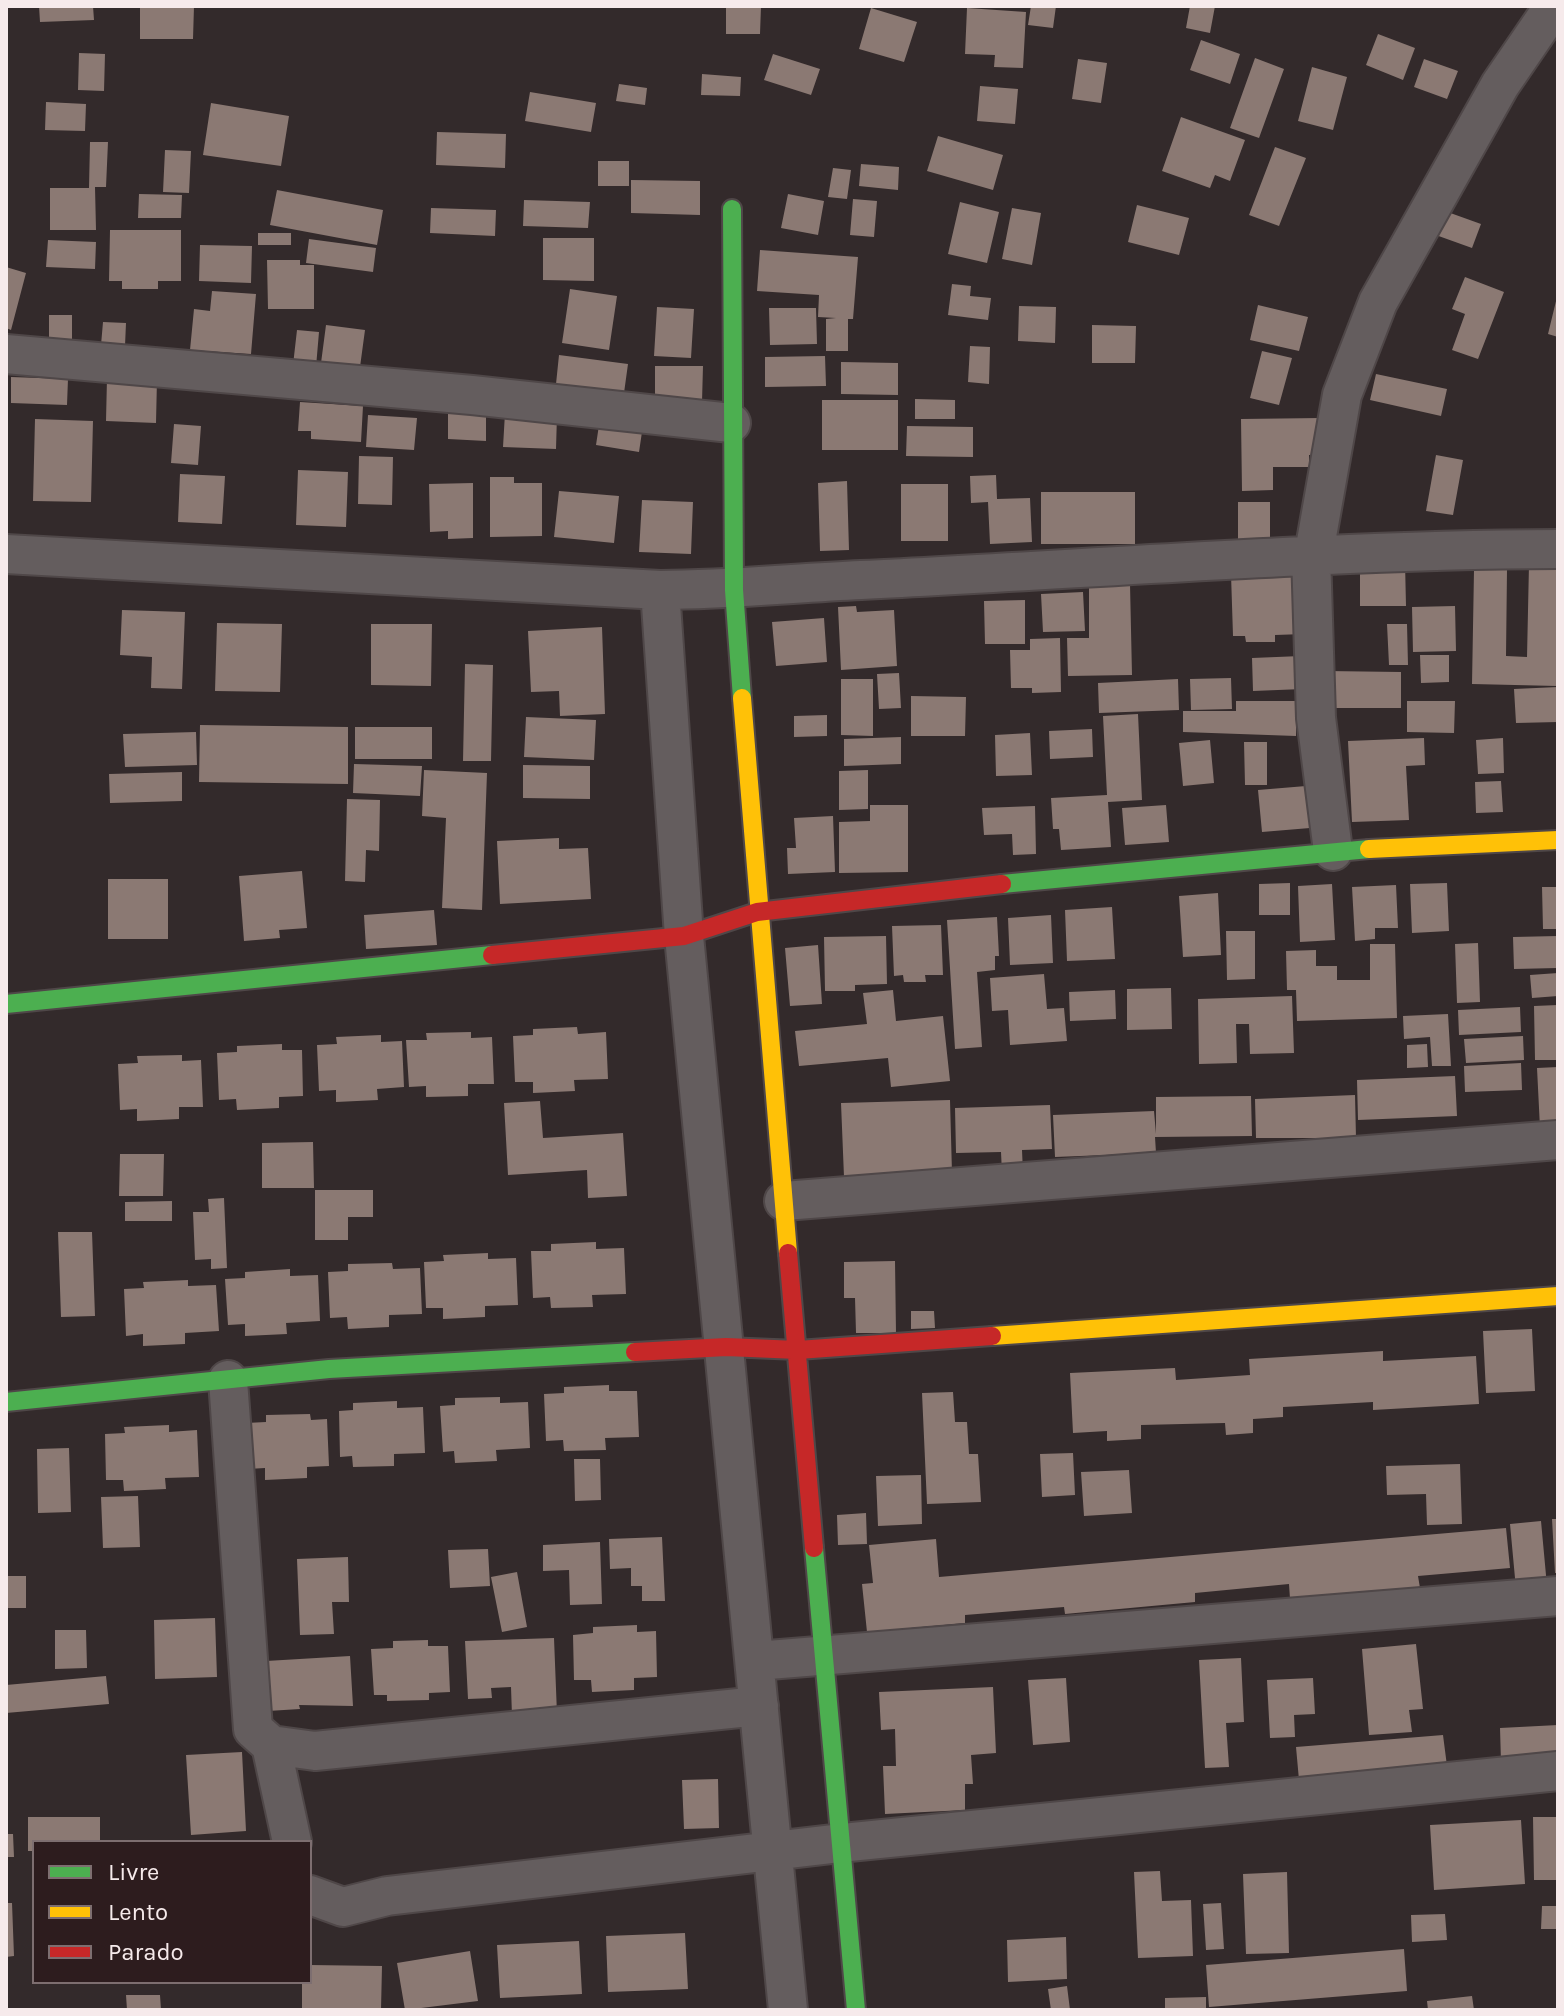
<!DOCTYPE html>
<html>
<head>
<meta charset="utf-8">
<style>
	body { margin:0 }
	#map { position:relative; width:1564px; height:2016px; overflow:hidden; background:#332a2b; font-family:Karla,sans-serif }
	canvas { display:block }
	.frame { position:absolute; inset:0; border:8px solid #f6eaeb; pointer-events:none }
	.legend { position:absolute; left:32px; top:1840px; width:280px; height:144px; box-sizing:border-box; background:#2d1c1e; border:2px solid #7d6e70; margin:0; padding:10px 14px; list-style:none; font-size:24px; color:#f6eaeb }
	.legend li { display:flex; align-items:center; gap:16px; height:40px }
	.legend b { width:40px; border:2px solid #7d6e70 }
</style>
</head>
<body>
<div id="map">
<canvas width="1564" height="2016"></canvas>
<div class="frame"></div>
<ul class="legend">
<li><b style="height:10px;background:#4caf50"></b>Livre</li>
<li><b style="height:10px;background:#ffc107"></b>Lento</li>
<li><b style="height:10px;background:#c62828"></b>Parado</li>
</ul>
</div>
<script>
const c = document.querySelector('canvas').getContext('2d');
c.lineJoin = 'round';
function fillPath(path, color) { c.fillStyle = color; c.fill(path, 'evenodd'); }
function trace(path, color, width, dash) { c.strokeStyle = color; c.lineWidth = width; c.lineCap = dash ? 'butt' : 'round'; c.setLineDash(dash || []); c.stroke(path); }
fillPath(new Path2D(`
	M39,6H93L94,20L40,22Z
	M140,6H194L193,39H140Z
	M726,6H761L760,34H726Z
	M1031,6H1056L1053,28L1028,25Z
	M1190,6H1215L1210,33L1186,28Z
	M871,8L917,22L904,62L859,49Z
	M967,8L1026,12L1023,68L994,67L995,55L965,54Z
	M1378,34L1415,48L1403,80L1366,65Z
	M1201,40L1240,54L1230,84L1190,70Z
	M79,53L105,54L104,91L78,90Z
	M773,54L820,69L811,95L764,80Z
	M1255,58L1284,69L1259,138L1230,128Z
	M1078,59L1107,63L1101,103L1072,99Z
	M1424,59L1458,71L1447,99L1414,87Z
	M1312,67L1347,77L1333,130L1298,121Z
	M702,74L741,77L740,96L701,95Z
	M619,84L647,88L645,105L616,101Z
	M980,86L1018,89L1015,124L977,121Z
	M530,92L596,103L591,132L525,121Z
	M46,102L86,104L85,131L45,130Z
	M211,103L289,116L281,166L203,155Z
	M1181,117L1245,140L1230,181L1215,175L1210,188L1162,171Z
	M437,132L506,134L505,168L436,165Z
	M938,136L1003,155L993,190L927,171Z
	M90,142H108L106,187H95L96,230H50V188H89Z
	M1275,147L1306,158L1279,226L1249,215Z
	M165,150L191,151L189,193L163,192Z
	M598,161H629V186H598Z
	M861,164L899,167L898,190L859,186Z
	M833,168L851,170L847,199L828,197Z
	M631,180L700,181V215L631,213Z
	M277,190L383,210L377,245L270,225Z
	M139,194L182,195L181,218H138Z
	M788,194L824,201L818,235L781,228Z
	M853,199L877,201L874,237L850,235Z
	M524,200L590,202L588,228L523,226Z
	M960,202L999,212L987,263L948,254Z
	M1137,205L1189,218L1179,255L1128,242Z
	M431,208L496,210L495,236L430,233Z
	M1012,208L1041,213L1032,265L1002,259Z
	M1442,210L1481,224L1472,248L1433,234Z
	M110,230H181V281H158V289H122V281H109Z
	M258,233H291V245H258Z
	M543,238H594V281L543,280Z
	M309,239L376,248L373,272L306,263Z
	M48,240L96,242L95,269L46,267Z
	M200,245L252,246L251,283L199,281Z
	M760,250L858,257L853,319H848V351H826V319L836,318L818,317L819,295L757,291Z
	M267,260H300V265H314V309H268Z
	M6,267L26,273L11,330L6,328Z
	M1465,277L1504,292L1478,359L1452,350L1465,314L1452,309Z
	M952,284L971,286L970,296L991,298L988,320L948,315Z
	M570,289L617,296L609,350L562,343Z
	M212,291L256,294L251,354L190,350L194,309L210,311Z
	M1557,297L1558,298V337L1548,334Z
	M1258,305L1308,317L1299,351L1250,340Z
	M1019,306L1056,307L1055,343L1018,341Z
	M657,307L694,309L691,358L654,356Z
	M769,308H816L817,344L770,345Z
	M49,315H72V342H49Z
	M103,322L126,323L125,346L101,345Z
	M326,325L365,330L360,367L321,363Z
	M1092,325L1136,326L1135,363H1092Z
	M297,330L319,332L316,367L293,365Z
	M970,346L990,347L989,384L968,382Z
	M1262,351L1292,358L1279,405L1250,398Z
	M559,355L628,364L624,393L556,384Z
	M825,356L826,386L765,387V357Z
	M841,362L898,363V395L841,394Z
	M655,366H703L702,402H655Z
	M1376,374L1447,389L1441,416L1370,400Z
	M11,377L68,379L67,405L11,403Z
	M107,378L157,379L156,423L106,421Z
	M915,399L955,400V419H915Z
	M822,400H898V450H822Z
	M300,402L363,406L361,442L311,439V431H298Z
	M448,408L486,409V441L448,439Z
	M505,413L557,415L556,449L503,447Z
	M368,415L417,418L414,450L366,447Z
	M1321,418V455H1309V467H1273V490L1242,491L1241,419Z
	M35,419L93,421L91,502L33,501Z
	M174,424L201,426L198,465L171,463Z
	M599,425L642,432L639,452L596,445Z
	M907,426L973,427V457L906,456Z
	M1436,455L1463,460L1453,515L1426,511Z
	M359,456L393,457L392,505L358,504Z
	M298,470L348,472L346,527L296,525Z
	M180,474L225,476L222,524L178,522Z
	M996,475L997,499L1030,498L1032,542L990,544L988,502L971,503L970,476Z
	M490,477H514V483H542V536L490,537Z
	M847,481L849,550L820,551L818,483Z
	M473,483V538L448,539V531L430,532L429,484Z
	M901,484H948V541H901Z
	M559,491L619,496L614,543L554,537Z
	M1041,492H1135V544H1041Z
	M642,500L693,502L691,554L639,552Z
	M1238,502H1270V540H1238Z
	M1405,562L1406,606H1360V563Z
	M1529,564H1558L1557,686L1472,684L1474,570H1507L1506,656L1527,657Z
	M1303,572L1304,634L1275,635V642H1246L1245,636H1233L1231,574Z
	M1130,584L1132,675L1068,676L1067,638H1089V585Z
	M1083,592L1085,631L1043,632L1041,594Z
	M1025,600V644H985L984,601Z
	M856,606L857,612L894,610L897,666L841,670L838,607Z
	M1455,606L1456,651L1413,652L1412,607Z
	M122,610L185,612L182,689L151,688L152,657L120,655Z
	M824,618L827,662L776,666L772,622Z
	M217,623L282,624L280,692L215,691Z
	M371,624H432L431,686L371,685Z
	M1387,624H1407L1408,665H1389Z
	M602,627L605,714L560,716L559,691L531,692L528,631Z
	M1060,638L1061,692L1032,693V688H1011L1010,650H1030V639Z
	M1420,655H1449V682L1421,683Z
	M1301,656L1303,689L1253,691L1252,658Z
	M465,664L493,665L491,761H463Z
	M1326,671L1401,672V708H1326Z
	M899,673L901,708L879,709L877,674Z
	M1231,678L1232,709L1191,710L1190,679Z
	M841,679H873V736L841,735Z
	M1178,679L1179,710L1099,713L1098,683Z
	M1558,687V722L1516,723L1514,689Z
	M911,696L966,697L965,736H911Z
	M1236,701H1296V736L1183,732V711H1236Z
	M1407,701H1455L1454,733L1407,732Z
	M1138,714L1142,800L1108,802L1111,847L1061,850L1059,829H1053L1051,798L1107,795L1103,716Z
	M827,715V736L794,737V716Z
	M526,717L596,720L594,760L524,757Z
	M200,725L348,727V784L199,782Z
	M355,727H432V759H355Z
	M1092,729L1093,757L1050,759L1049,731Z
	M196,732L197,765L125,767L123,734Z
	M1030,733L1032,775L996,776L995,735Z
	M901,737V764L844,766V739Z
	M1424,738L1425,765L1406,766L1409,820L1352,822L1348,741Z
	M1503,738L1504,773L1478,774L1476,740Z
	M1210,740L1214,783L1183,786L1179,743Z
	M1244,742H1267V785H1245Z
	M354,764L422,766L420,796L353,793Z
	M523,765L590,766V799L523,798Z
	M424,770L487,773L482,910L442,908L446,818L422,816Z
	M868,770V809L839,810V771Z
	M182,772V801L110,803L109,774Z
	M1501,781L1503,812L1476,813L1475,782Z
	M1306,786L1310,828L1262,832L1258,790Z
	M347,799L380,800L379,851L366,850L365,882L345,881Z
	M870,805H908V872L839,873V822L870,821Z
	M1166,805L1169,842L1125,845L1122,808Z
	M1035,806L1036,854L1013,855L1012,834L984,835L982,808Z
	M833,816L835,872L788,874L787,848H796L794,818Z
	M559,838V849L588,848L591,899L500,904L497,841Z
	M302,871L307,928L279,930L280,938L244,941L239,876Z
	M108,879H168V939H108Z
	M1290,883V915H1259V884Z
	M1447,883L1449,931L1412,933L1410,884Z
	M1332,884L1335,940L1300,942L1298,886Z
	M1396,885L1398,928H1375V939L1355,941L1352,887Z
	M1542,887H1558V929H1543Z
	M1218,893L1221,955L1183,957L1179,896Z
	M1112,907L1115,959L1067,961L1065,910Z
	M434,910L437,945L366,949L364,915Z
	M1051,915L1053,963L1010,965L1008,918Z
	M997,917L999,956H995V970L977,972L982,1047L955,1049L947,920Z
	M941,925L943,975H925L926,982H904L903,975L894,976L892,926Z
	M1226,931H1255V979L1227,980Z
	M886,936L887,984L855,985V991H825L824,937Z
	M1558,936V968L1514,969L1513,937Z
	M1478,943L1480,1002L1457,1003L1455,944Z
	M1370,944H1395L1397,1018L1297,1021L1296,990H1287L1286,951L1316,950V966H1337V980H1370Z
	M818,945L822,1004L790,1006L785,948Z
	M1558,973V996L1532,998L1530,975Z
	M1044,974L1047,1009L1064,1008L1067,1041L1010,1045L1008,1010L992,1011L990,978Z
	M1171,988L1172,1029L1127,1030V989Z
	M893,990L896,1021L943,1016L950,1081L891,1087L888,1058L799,1066L795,1031L867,1024L863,993Z
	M1115,990L1116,1019L1070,1021L1069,992Z
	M1292,996L1294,1053L1250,1054L1249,1024H1236L1237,1063L1199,1064L1198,999Z
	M1558,1005V1060H1535L1534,1006Z
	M1520,1007L1521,1032L1459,1035L1458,1010Z
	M1448,1014L1451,1066H1432L1430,1037L1404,1039L1403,1016Z
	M577,1027L578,1034L606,1032L608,1079L574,1080L575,1091L533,1093V1082H515L513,1036L533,1035V1029Z
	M471,1032V1038L492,1037L494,1084H468V1096L426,1097V1086L409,1087L406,1040H427L426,1033Z
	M381,1035V1042L402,1041L404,1087L377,1089L378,1100L336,1102V1090L319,1091L317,1045L337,1044L336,1037Z
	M1523,1036L1524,1060L1466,1063L1464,1039Z
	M282,1044V1050H302L303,1096L279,1097V1108L237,1110L236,1099L219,1100L217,1053L237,1052V1046Z
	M1427,1044L1428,1067L1407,1068V1045Z
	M182,1055V1061L201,1060L203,1107H179V1119L137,1121V1109L120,1110L118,1064L138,1063L137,1056Z
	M1521,1063L1522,1090L1465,1092L1464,1066Z
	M1558,1067V1127L1540,1128L1537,1068Z
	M1455,1076L1457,1116L1358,1120L1357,1080Z
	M1355,1095L1356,1138H1256L1255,1099Z
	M1251,1096L1252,1136L1155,1137L1156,1153L1055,1157L1053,1115L1154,1111L1156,1134V1097Z
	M950,1100L952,1173L844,1177L841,1103Z
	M540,1101L543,1138L623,1133L627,1196L588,1198L587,1170L508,1175L504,1103Z
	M1050,1105L1052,1149L1022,1150L1023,1173H1002L1001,1152L956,1153L955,1108Z
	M313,1142L314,1188H262V1143Z
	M120,1154H164L163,1196H119Z
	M315,1190H373V1217H348V1240H315Z
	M224,1198L227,1268L211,1269V1259L195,1260L193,1212H209L208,1199Z
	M172,1201V1221H125V1202Z
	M58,1232H92L95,1316L61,1317Z
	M596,1242V1249L624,1248L626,1294L592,1295L593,1307L551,1308L550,1297L533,1298L531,1251H551V1244Z
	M488,1253V1259L516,1258L518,1305L485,1306V1317L443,1319V1308H426L424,1262L444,1261L443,1255Z
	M895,1261L896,1333H856L855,1298H844V1262Z
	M392,1263L393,1269L420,1268L422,1314L389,1315V1327L348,1329L347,1317L330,1318L328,1272L348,1271V1264Z
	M290,1269V1276L318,1275L320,1321L286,1323L287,1334L245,1336V1324L228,1325L225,1279L245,1278V1272Z
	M188,1280V1286L216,1285L219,1331L185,1333V1344L143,1346V1334L126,1336L124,1289L144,1288L143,1282Z
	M911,1311H934L935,1328L911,1329Z
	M1532,1329L1535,1391L1486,1393L1483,1331Z
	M1383,1351V1361L1476,1356L1479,1404L1373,1410V1402L1283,1407V1417L1253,1419V1433L1226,1435L1225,1423L1141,1425V1439L1107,1441V1431L1073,1433L1070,1373L1175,1368L1176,1380L1250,1375L1249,1359Z
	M609,1385V1391H637L639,1437L605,1438L606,1450L564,1451L563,1440L546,1441L544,1394L564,1393V1387Z
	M953,1392L955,1422H967L969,1454H978L981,1502L927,1504L922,1393Z
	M500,1397V1403L528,1402L530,1448L496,1450L497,1461L455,1463L454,1451L443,1452L440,1406L455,1405V1398Z
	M397,1401V1408L423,1407L425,1453L394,1454V1466L353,1467L352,1456L340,1457L339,1411L353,1410V1403Z
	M310,1414L311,1420L327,1419L329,1466L307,1467V1478L265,1480V1468L248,1469L246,1423L266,1422V1415Z
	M169,1425V1432L197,1430L199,1477L165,1478L166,1489L124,1491L123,1480H106L105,1434L125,1433L124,1427Z
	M69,1448L71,1512L38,1513L37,1449Z
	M1073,1453L1075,1495L1042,1497L1040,1454Z
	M574,1459H600L601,1500L575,1501Z
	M1460,1464L1462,1524L1427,1525L1426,1494L1387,1495L1386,1466Z
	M1129,1470L1132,1513L1084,1516L1081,1472Z
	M921,1475L922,1524L878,1526L876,1476Z
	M138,1496L140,1547L103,1548L101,1497Z
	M866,1513L867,1544L838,1545L837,1515Z
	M1552,1519H1558V1573H1555Z
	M1541,1521L1547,1586L1516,1589L1510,1524Z
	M1506,1528L1510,1568L1418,1576L1420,1588L1290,1599L1289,1584L1195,1593V1602L1065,1614L1064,1607L965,1615V1623L867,1632L862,1584L873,1583L869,1545L936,1539L939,1577Z
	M662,1537L665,1601H642V1586H631V1568L610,1569L609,1539Z
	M600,1542L602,1604L570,1605L569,1570L543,1571V1545Z
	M488,1549L490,1586L450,1588L448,1550Z
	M348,1557L349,1602H332L334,1634L300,1635L297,1559Z
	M517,1572L527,1627L502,1632L491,1577Z
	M6,1576H26V1608H6Z
	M215,1618L217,1677L155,1679L154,1620Z
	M637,1625V1632L656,1631L657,1677L634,1678V1690L592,1692L591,1680H574L573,1635L593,1633V1627Z
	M55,1630H86L87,1668L55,1669Z
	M554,1638L557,1714L512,1716L511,1687L491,1688L492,1698L468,1699L465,1641Z
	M428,1640V1646H448L450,1692L429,1693V1700L387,1701V1695H374L371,1649L393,1648V1641Z
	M1416,1644L1423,1709L1409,1710L1412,1732L1369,1735L1362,1649Z
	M350,1656L353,1706L299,1705L300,1709L268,1711L266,1661Z
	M1241,1658L1244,1722L1226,1723L1229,1767L1205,1768L1199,1660Z
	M106,1676L109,1704L6,1713V1685Z
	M1066,1678L1070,1742L1033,1745L1028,1680Z
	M1313,1678L1315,1714L1294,1715L1295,1737L1270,1738L1267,1680Z
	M993,1687L996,1753L971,1755L973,1784H965V1810L885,1814L883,1766H896L895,1729L881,1730L879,1692Z
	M1558,1725V1758L1501,1762L1500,1728Z
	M1443,1735L1447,1766L1299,1780L1296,1747Z
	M242,1752L246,1831L191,1835L186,1755Z
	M718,1779L719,1828L684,1829L682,1780Z
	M28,1817H100V1842H34V1851H28Z
	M1533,1817H1558V1880H1534Z
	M1521,1820L1525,1884L1434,1890L1430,1825Z
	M6,1834H13L14,1857H6Z
	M1160,1871L1162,1901L1191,1900L1193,1956L1138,1958L1134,1872Z
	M1287,1872L1289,1953L1246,1954L1243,1874Z
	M6,1903H12L14,1956L6,1957Z
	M1221,1903L1224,1949L1206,1950L1203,1904Z
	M1542,1906H1558V1929H1541Z
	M1445,1914L1447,1940L1412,1942L1411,1915Z
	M685,1933L688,1989L608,1992L606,1936Z
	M1066,1937L1067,1979L1008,1982L1007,1940Z
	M579,1941L582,1994L500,1998L497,1945Z
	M1404,1949L1407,1991L1209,2007L1206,1965Z
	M470,1951L478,2001L405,2010L397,1963Z
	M310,1965L382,1966L381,2010H302V1982H310Z
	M1067,1986L1070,2010H1051L1048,1989Z
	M126,1995H160L161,2010H127Z
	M1472,1996L1474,2010H1428L1427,2001Z
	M1206,1997V2010H1165V1998Z`), '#8b7973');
const street = new Path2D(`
	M6,354L472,395L731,423
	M1311,553L1316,718L1333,851
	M1314,553L1342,395L1378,302L1500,85L1554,6
	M6,554L660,590C728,590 794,583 861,580C1093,569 1325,550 1558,549
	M660,590L684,936L788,2010
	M784,1201L1558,1140
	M228,1380L253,1729L271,1745L315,1751L759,1706
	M756,1661L1558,1596
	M271,1745L292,1842
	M310,1895L343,1907L387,1896L841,1843L1558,1771`);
const fast = new Path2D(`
	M732,209L734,590L742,698
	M1002,884L1369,849
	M6,1004L492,955
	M6,1402L329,1369L635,1352
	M814,1548L856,2010`);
const slow = new Path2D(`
	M742,698L788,1253
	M1369,849L1558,840
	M992,1336L1558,1296`);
const jam = new Path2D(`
	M492,955L684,936L757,912L1002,884
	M788,1253L814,1548
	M635,1352L726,1347L798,1350L992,1336`);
trace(street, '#4f4748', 42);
trace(fast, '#4f4748', 22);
trace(slow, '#4f4748', 22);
trace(jam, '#4f4748', 22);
trace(street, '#645d5e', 38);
trace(fast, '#4caf50', 18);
trace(slow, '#ffc107', 18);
trace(jam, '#c62828', 18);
</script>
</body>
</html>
